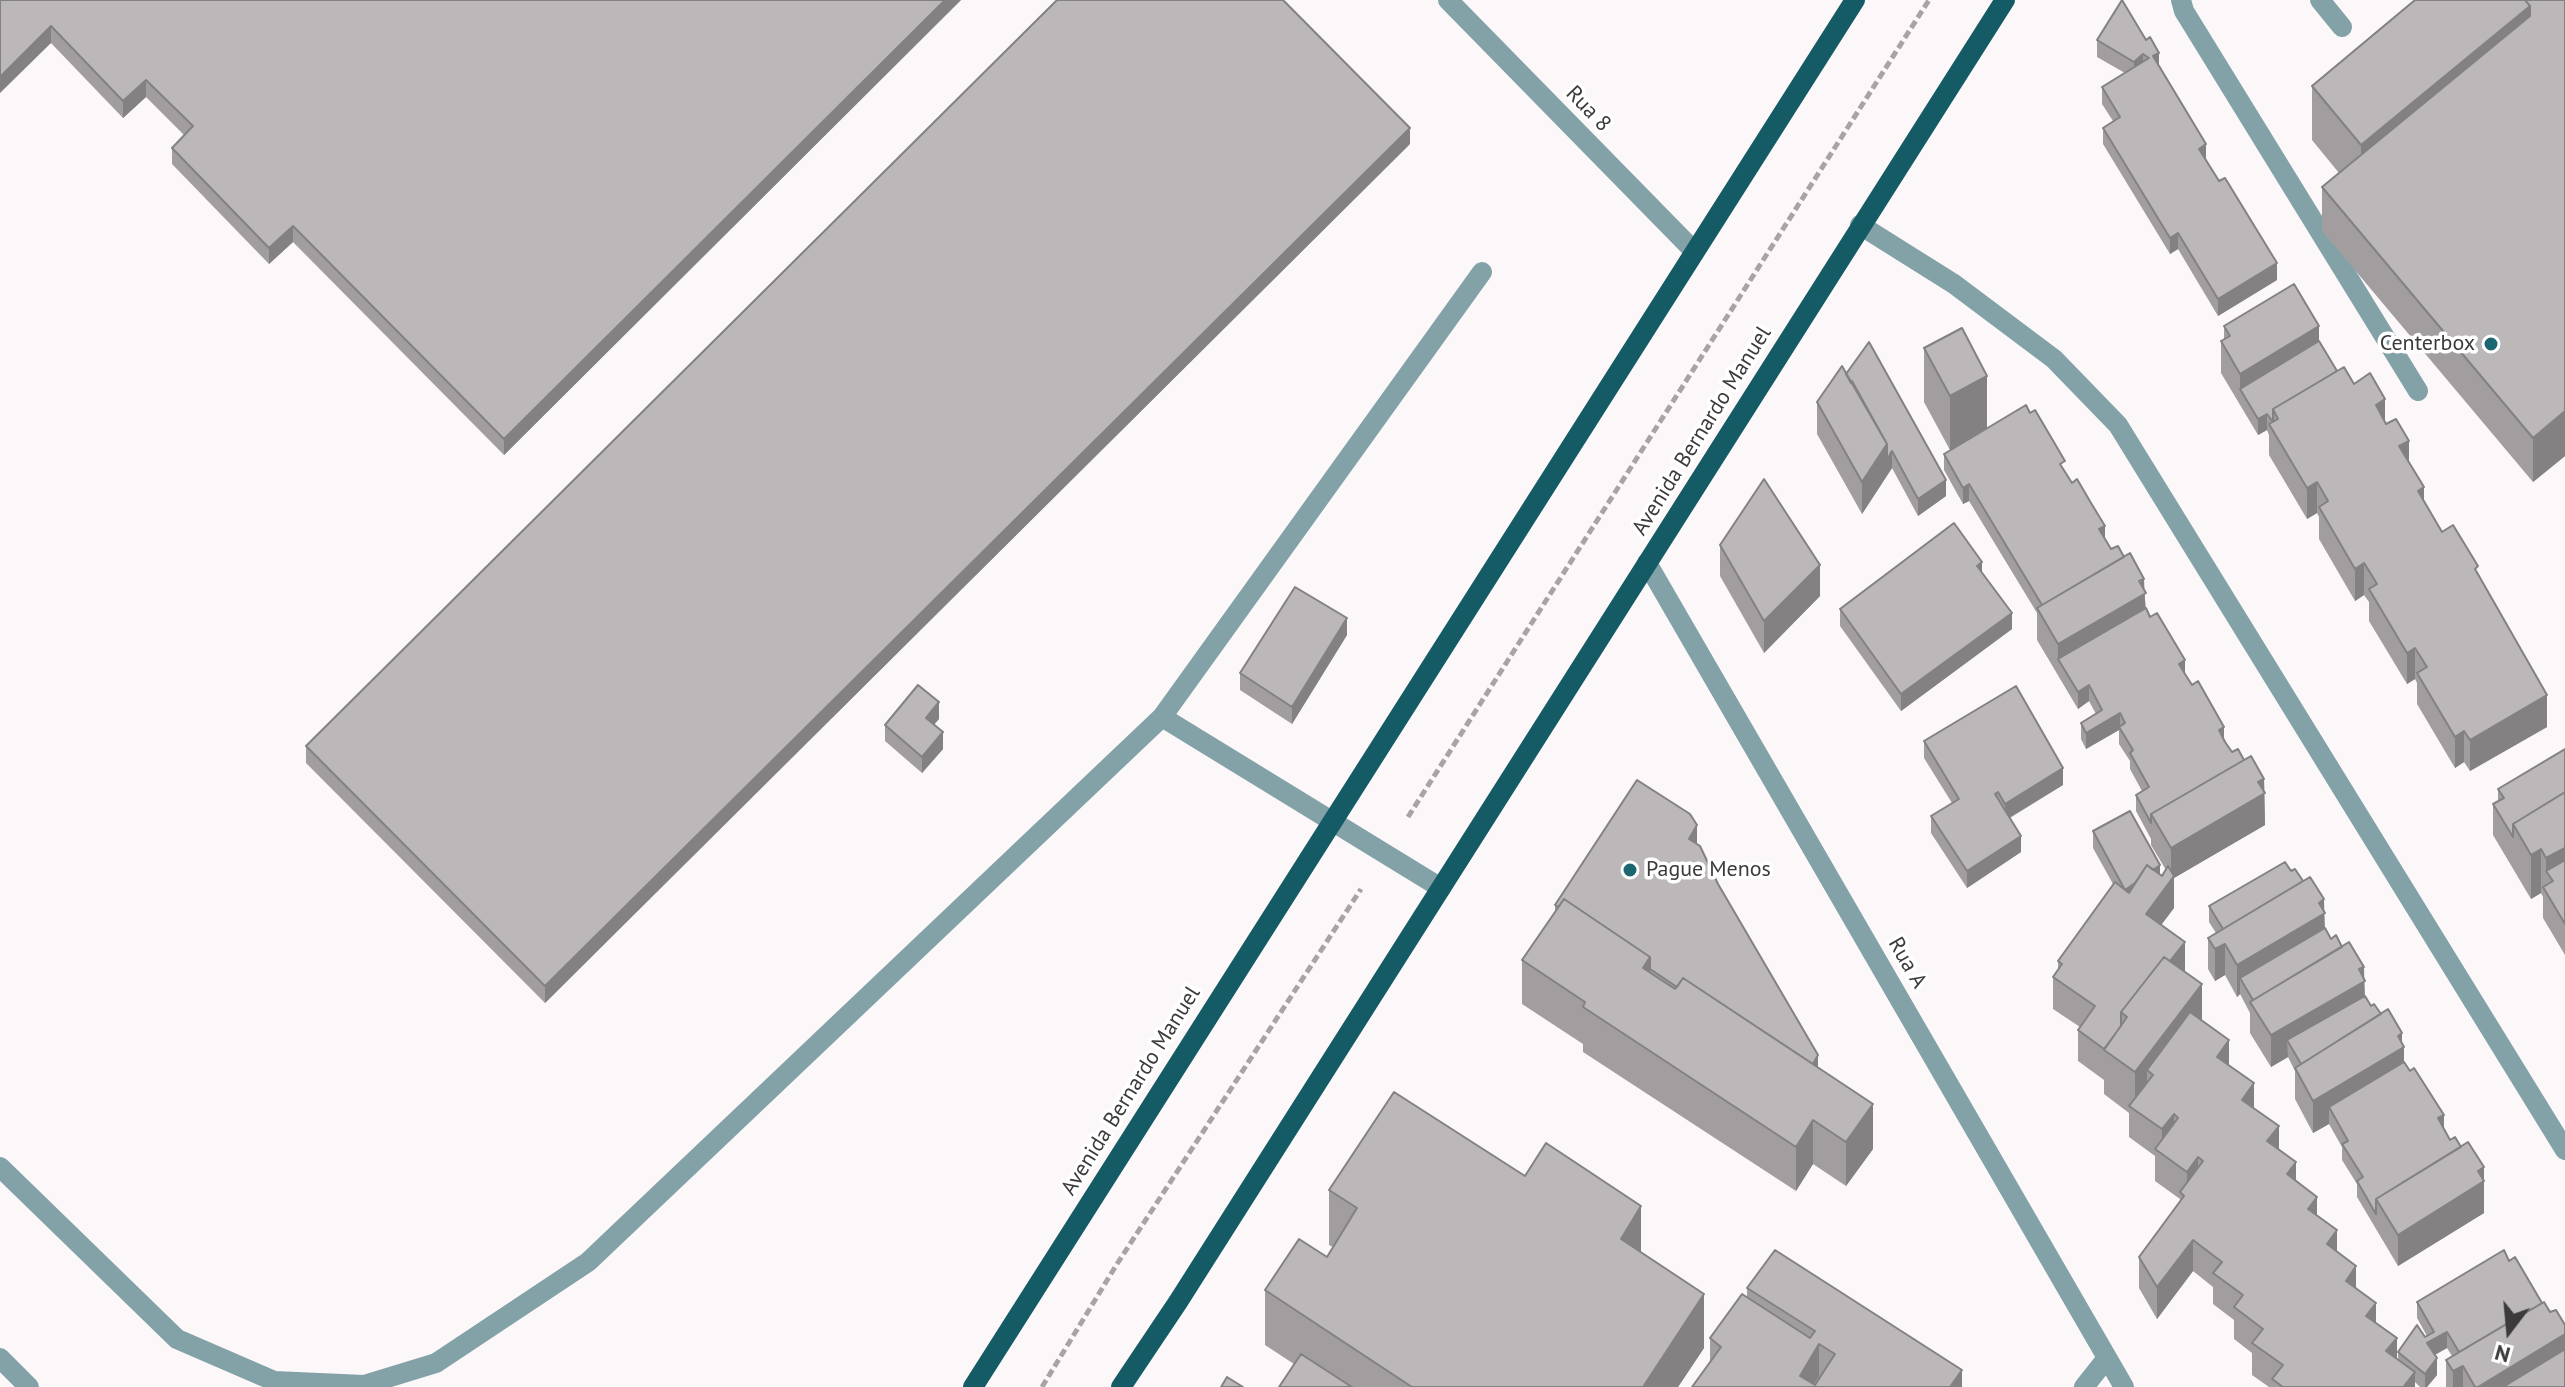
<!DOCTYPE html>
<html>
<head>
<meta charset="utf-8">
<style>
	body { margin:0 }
	#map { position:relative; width:2565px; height:1387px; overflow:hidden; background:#fcf7f8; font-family:"PT Sans",sans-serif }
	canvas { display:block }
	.north { position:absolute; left:2469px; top:1291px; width:80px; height:80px; -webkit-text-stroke:6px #fff; paint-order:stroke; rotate:196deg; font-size:22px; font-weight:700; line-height:32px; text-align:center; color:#3c3a3a }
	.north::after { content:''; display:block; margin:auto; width:28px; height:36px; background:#3c3a3a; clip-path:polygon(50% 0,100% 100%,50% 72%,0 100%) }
</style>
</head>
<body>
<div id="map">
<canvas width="2565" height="1387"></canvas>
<div class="north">N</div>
</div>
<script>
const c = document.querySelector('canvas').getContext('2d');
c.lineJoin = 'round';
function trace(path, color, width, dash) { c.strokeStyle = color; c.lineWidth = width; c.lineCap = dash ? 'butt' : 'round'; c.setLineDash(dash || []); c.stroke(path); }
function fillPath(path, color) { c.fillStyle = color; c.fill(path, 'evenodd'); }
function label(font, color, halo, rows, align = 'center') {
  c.font = font + ' "PT Sans",sans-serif'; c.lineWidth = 7; c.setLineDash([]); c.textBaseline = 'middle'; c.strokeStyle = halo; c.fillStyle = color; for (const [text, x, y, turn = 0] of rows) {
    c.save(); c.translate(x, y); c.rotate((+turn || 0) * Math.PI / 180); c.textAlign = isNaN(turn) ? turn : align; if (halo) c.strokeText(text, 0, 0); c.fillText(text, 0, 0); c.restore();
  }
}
trace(new Path2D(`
	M1408,817L1929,0
	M1042,1387L1117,1264L1361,889`), '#a8a4a5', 5, [8, 4]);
trace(new Path2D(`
	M1448,0L1694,251
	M2181,0L2184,11L2418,391
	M2320,0L2342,27
	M1860,225L1954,284L2054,359L2118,425L2565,1150
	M1647,563L2124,1387
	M1162,717L1441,888
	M0,1167L177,1339L274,1381L364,1385L436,1363L588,1262L1162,717L1482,272
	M0,1358L29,1387
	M2084,1387L2107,1358`), '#83a2a7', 20);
trace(new Path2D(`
	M973,1387L1855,0
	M1121,1387L1178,1302L2005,0`), '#155b65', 20);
fillPath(new Path2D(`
	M0,0H961L504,455L293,242L269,264L172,164V148L184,135L146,97L123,118L51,43Z
	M2122,0L2159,67L2206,160L2277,280L2218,316L2178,249L2170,254L2103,144V128L2113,121L2102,104V87L2125,73L2097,57V40Z
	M2565,0V456L2533,482L2322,231V187L2339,173L2312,140V86Z
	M1410,144L545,1003L306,763V746Z
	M2224,326L2319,341L2337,371L2354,384L2385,421L2409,463L2424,500L2442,532L2478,573L2547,727L2470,771L2464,762L2455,768L2417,704V683L2415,679L2407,684L2369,621V602L2364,595L2355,601L2319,539V517L2317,513L2307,519L2269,455V435L2267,430L2258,435L2221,373V341L2224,339Z
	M1924,348L1987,428L2065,472L2111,549L2144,590L2146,608L2232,752L2244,760L2264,779L2265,825L2174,878V908L2161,925L2185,972L2202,1021L2317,1215L2376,1324L2397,1359H2398V1352L2427,1336L2417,1318V1302L2565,1387H2446V1360L2452,1356L2447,1348L2435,1355L2437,1375L2427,1387H2420L2415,1382V1387H2269L2252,1375V1353L2234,1339V1320L2213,1304V1287L2193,1271L2157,1319L2139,1288V1257L2180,1202V1199L2155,1181V1156L2129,1137V1113L2104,1094V1080L2078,1061V1030L2080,1027L2053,1009V977L2058,971V961L2113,884L2093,848V831L2162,876L2166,870L2151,845V839L2136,811V795L2142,791L2130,769V761L2119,744V730L2086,749L2081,739V723L2096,714L2089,701L2078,709L2037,640V613L1969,501L1963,504L1944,470V454L1950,450L1924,402Z
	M1846,374L1946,496L1918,516L1892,468L1862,514L1817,434V402Z
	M1720,545L1820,596L1764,653L1720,576Z
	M1982,573L2012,629L1901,711L1840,626V609Z
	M1347,635L1292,724L1240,690V673Z
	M939,719L934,724L943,749L922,773L885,741V725Z
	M1924,741L2063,785L2010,818L2021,852L1967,888L1931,833V816L1952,803L1924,758Z
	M2565,749V955L2543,918V897L2541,893L2531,899L2493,835V804L2498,801V789Z
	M1697,844L1818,1068L1873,1149L1846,1186L1813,1164L1796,1191L1583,1052V1044L1522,1004V960L1555,912V905Z
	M2291,871L2324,911L2325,928L2331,939L2364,978L2365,996L2371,1006L2402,1043L2404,1062L2450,1140L2461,1147L2484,1167V1213L2398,1266L2357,1197V1184L2342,1160V1147L2329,1124L2313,1133L2295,1099V1071L2288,1057L2271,1067L2250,1033V1013L2240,994L2237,997L2225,975L2215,981L2208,969V938L2216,933L2209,922V906Z
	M1329,1190L1641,1252L1704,1348L1678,1387H1279L1294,1364L1265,1345V1290L1327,1257L1333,1247L1329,1245Z
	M1747,1288L1962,1387H1692L1710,1363V1338L1747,1298Z`), '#a29e9f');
fillPath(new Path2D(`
	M945,0H961L504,455V439Z
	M2530,6V60L2361,199V145Z
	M51,26V43L0,93V77Z
	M2159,53V69L2153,56Z
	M2143,54V71L2134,79V62Z
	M146,80V97L123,118V101Z
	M1410,128V144L545,1003V986Z
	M2206,144V161L2199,149Z
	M293,226V242L269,264V248Z
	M2178,233V249L2170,254V238Z
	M2277,263V280L2218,316V299Z
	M2319,326V357L2240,389V374Z
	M1987,376V431L1950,451V396Z
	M2385,399V430L2376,405Z
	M2565,411V456L2533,482V438Z
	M2267,414V430L2258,435V419Z
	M2409,441V472L2399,446Z
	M1887,444L1892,451V468L1862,514V482Z
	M1946,480V496L1918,516V499Z
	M2317,482V513L2307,519V488Z
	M1969,484V501L1963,504V488Z
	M2424,487V519L2418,491Z
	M2105,526V543L2099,529Z
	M1982,562V578L1977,566Z
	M2364,563V595L2355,601V569Z
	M1820,565V596L1764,653V621Z
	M2144,579L2146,624L2058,659V644Z
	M2012,613V629L1901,711V694Z
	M1347,618V635L1292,724V707Z
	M2415,648V679L2407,684V653Z
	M2185,660V677L2179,664Z
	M2089,685V701L2078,709V692Z
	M2547,695V727L2470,771V740Z
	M939,702V719L926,734V718Z
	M2120,713V729L2119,727V730L2086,749V733Z
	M2224,727V743L2219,730Z
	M2464,731V762L2455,768V737Z
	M943,732V749L922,773V757Z
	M2063,768V785L2005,820V804Z
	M2264,779L2265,825L2174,878V908L2146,945V914L2171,879V848L2258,782Z
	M1697,825V857L1689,839Z
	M2021,836V852L1967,888V871Z
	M2565,848V892L2553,881L2546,871V858Z
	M2541,849V893L2531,899V855Z
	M2160,865V882L2125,906V890Z
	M2324,899L2325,945L2240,978V994L2237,997V965Z
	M2185,942V973L2127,1018Z
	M2225,944V975L2215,981V949Z
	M1650,957V1001L1643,968Z
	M2364,967L2365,1012L2287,1040L2288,1057L2271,1067V1035Z
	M2202,984V1028L2147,1070V1101L2135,1110V1072Z
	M2402,1033V1048L2404,1047V1079L2329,1107V1124L2313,1133V1101Z
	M2229,1040V1072L2217,1057Z
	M1818,1055V1086L1807,1074Z
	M2254,1083V1115L2242,1100Z
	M1873,1104V1149L1846,1186V1142Z
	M2174,1114V1146L2162,1154V1129Z
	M2444,1115V1131L2438,1118Z
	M1813,1120V1164L1796,1191V1147Z
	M2279,1126V1158L2267,1141Z
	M2198,1157V1189L2187,1204V1172Z
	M2296,1162V1194L2287,1174Z
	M2484,1167V1213L2398,1266V1235L2478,1171Z
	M2317,1197V1228L2308,1209Z
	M1641,1206V1260L1621,1239Z
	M2337,1230V1262L2327,1244Z
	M2193,1240V1271L2157,1319V1287Z
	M2356,1266V1298L2346,1281Z
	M1704,1294V1348L1678,1387H1643Z
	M2376,1303V1334L2366,1316Z
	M2447,1332V1348L2427,1359V1343Z
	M2565,1334V1365L2529,1387H2478Z
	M2397,1338V1370L2386,1351Z
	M1819,1344V1376L1812,1387L1800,1376Z
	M2437,1358V1375L2427,1387H2425V1374Z
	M2463,1366V1387H2453V1371Z
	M1962,1370V1387H1950Z
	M2415,1372V1387H2404V1386Z`), '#848182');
const building = new Path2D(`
	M0,0H945L504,439L293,226L269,248L172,148L193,126L146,80L123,101L51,26L0,77Z
	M1057,0H1283L1410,128L545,986L306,746Z
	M2122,0L2146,40L2150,37L2159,53L2153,56L2206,144L2199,149L2219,181L2225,178L2277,263L2218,299L2178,233L2170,238L2103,128L2120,117L2102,87L2149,58L2143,54L2134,62L2097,40Z
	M2415,0H2525L2530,6L2361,145L2312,86Z
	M2525,0H2565V411L2533,438L2322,187L2530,16V6Z
	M2294,284L2319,326L2240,374L2221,341L2230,336L2224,326Z
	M1962,328L1987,376L1950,396L1924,348Z
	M2319,341L2337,371L2273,409V422L2267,414L2258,419L2240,389Z
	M1869,342L1946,480L1918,499L1892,451L1887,460V444L1852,381L1851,383L1846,374Z
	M1842,366L1887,444L1862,482L1817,402Z
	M2344,367L2354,384L2370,373L2385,399L2376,405L2386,424L2396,419L2409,441L2399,446L2424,487L2418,491L2442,532L2453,525L2478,566L2475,569L2547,695L2470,740L2464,731L2455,737L2417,673L2427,667L2415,648L2407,653L2369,589L2377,584L2371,574L2364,563L2355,569L2319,507L2328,501L2317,482L2307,488L2269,424L2278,419L2273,409Z
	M2026,405L2030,413L2035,410L2065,461L2060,464L2072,483L2077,479L2091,503L2105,526L2099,529L2111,549L2118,546L2124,557L2042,605L1969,484L1963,488L1944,454Z
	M1764,479L1820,565L1764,621L1720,545Z
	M1954,523L1982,562L1977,566L2012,613L1901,694L1840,609Z
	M2130,553L2144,579L2139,581L2146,593L2058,644L2037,608Z
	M1295,587L1347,618L1292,707L1240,673Z
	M2146,608L2150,617L2157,613L2185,660L2179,664L2185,674L2192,685L2198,681L2224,727L2219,730L2225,742L2232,752L2238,749L2244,760L2151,814V823L2136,795L2149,787L2130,753L2133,750L2119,727L2125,723L2120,713L2086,733L2081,723L2102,710L2089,685L2078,692L2058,659Z
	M918,685L939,702L926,718L943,732L922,757L885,725Z
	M2016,686L2063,768L2005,804L1998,792L1995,794L2021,836L1967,871L1931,816L1959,799L1924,741Z
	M2565,749V792L2513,824V837L2493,804L2504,798L2498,789Z
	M2251,756L2264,779L2258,782L2265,793L2171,848L2151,814Z
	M1637,780L1690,814L1697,825L1689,839L1700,846L1718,884L1818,1055L1813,1064L1683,978L1677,987L1650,969V957L1564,899L1558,907L1555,905Z
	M2565,792V848L2546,858L2541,849L2531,855L2513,824Z
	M2130,811L2160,865L2153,870L2147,865L2135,883L2125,890L2093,831Z
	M2565,860V924L2543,887L2553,881L2546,871Z
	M2285,862L2291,871L2295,869L2303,881L2223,929L2209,906Z
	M2147,865L2162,876L2168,866L2174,876L2146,914L2185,942L2170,961L2164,957L2121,1012V1026L2104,1049L2078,1030L2095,1006L2053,977L2062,964L2058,961L2115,882L2129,893Z
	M2310,877L2324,899L2319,903L2325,913L2237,965L2225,944L2215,949L2208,938Z
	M1564,899L1650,957L1643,968L1675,989L1683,978L1873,1104L1846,1142L1813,1120L1796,1147L1583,1007L1585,1002L1522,960Z
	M2325,928L2331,939L2336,935L2342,947L2253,1000L2240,978Z
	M2349,942L2364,967L2359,969L2365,981L2271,1035L2250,1002Z
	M2164,957L2202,984L2135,1072L2104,1050L2127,1017L2121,1012Z
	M2365,996L2371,1006L2374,1004L2381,1014L2301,1064L2287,1040Z
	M2388,1009L2402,1033L2398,1036L2404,1047L2313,1101L2295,1068Z
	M2190,1012L2229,1040L2217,1057L2254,1083L2242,1100L2279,1126L2267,1141L2296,1162L2287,1174L2317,1197L2308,1209L2337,1230L2327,1244L2356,1266L2346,1281L2376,1303L2366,1316L2397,1338L2386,1351L2415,1372L2404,1386L2406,1387H2283L2272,1379L2283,1365L2252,1343L2263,1329L2234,1307L2243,1295L2213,1273L2222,1262L2193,1240L2157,1287L2139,1257L2184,1196L2180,1192L2203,1161L2198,1157L2187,1172L2155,1149L2178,1118L2174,1114L2162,1129L2129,1106L2153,1075L2147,1070Z
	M2404,1062L2410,1071L2414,1068L2444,1115L2438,1118L2450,1140L2455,1137L2461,1147L2376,1199V1214L2357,1181L2363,1177L2342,1144L2348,1141L2329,1107Z
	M1394,1092L1525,1176L1546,1143L1641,1206L1621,1239L1704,1294L1643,1387H1412L1265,1290L1299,1239L1327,1257L1357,1208L1329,1190Z
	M2468,1142L2484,1167L2478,1171L2484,1181L2398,1235L2376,1199Z
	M1775,1250L1962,1370L1950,1387H1692L1721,1347L1710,1338L1742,1294L1810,1338L1815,1331L1747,1288ZM1819,1344L1835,1354L1815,1385L1800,1376Z
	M2504,1250L2509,1261L2515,1257L2542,1303L2459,1352L2447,1332L2427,1343L2437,1358L2425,1374L2398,1352L2417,1325L2425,1337L2434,1332L2417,1302Z
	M2544,1302L2550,1312L2556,1310L2565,1325V1334L2478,1387H2475L2463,1366L2453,1371L2446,1360Z
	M2565,1349V1387H2503Z
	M1301,1354L1352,1387H1279Z
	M1227,1377L1243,1387H1221Z`);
fillPath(building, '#bcb8b9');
trace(building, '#848182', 2);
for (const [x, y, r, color] of [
	[2491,344,8,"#1b6671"],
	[1630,870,8,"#1b6671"]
]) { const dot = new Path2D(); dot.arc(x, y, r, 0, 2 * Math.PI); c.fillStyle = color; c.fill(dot); trace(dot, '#fff', 3); }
label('22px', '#3c3a3a', '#fff', [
	["Rua 8",1588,109,46],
	["Avenida Bernardo Manuel",1702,431,-58],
	["Rua A",1907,963,60],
	["Avenida Bernardo Manuel",1131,1091,-58]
]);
label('22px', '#3c3a3a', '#fff', [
	["Centerbox",2475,344],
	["Pague Menos",1646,870,"left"]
], 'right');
</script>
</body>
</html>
